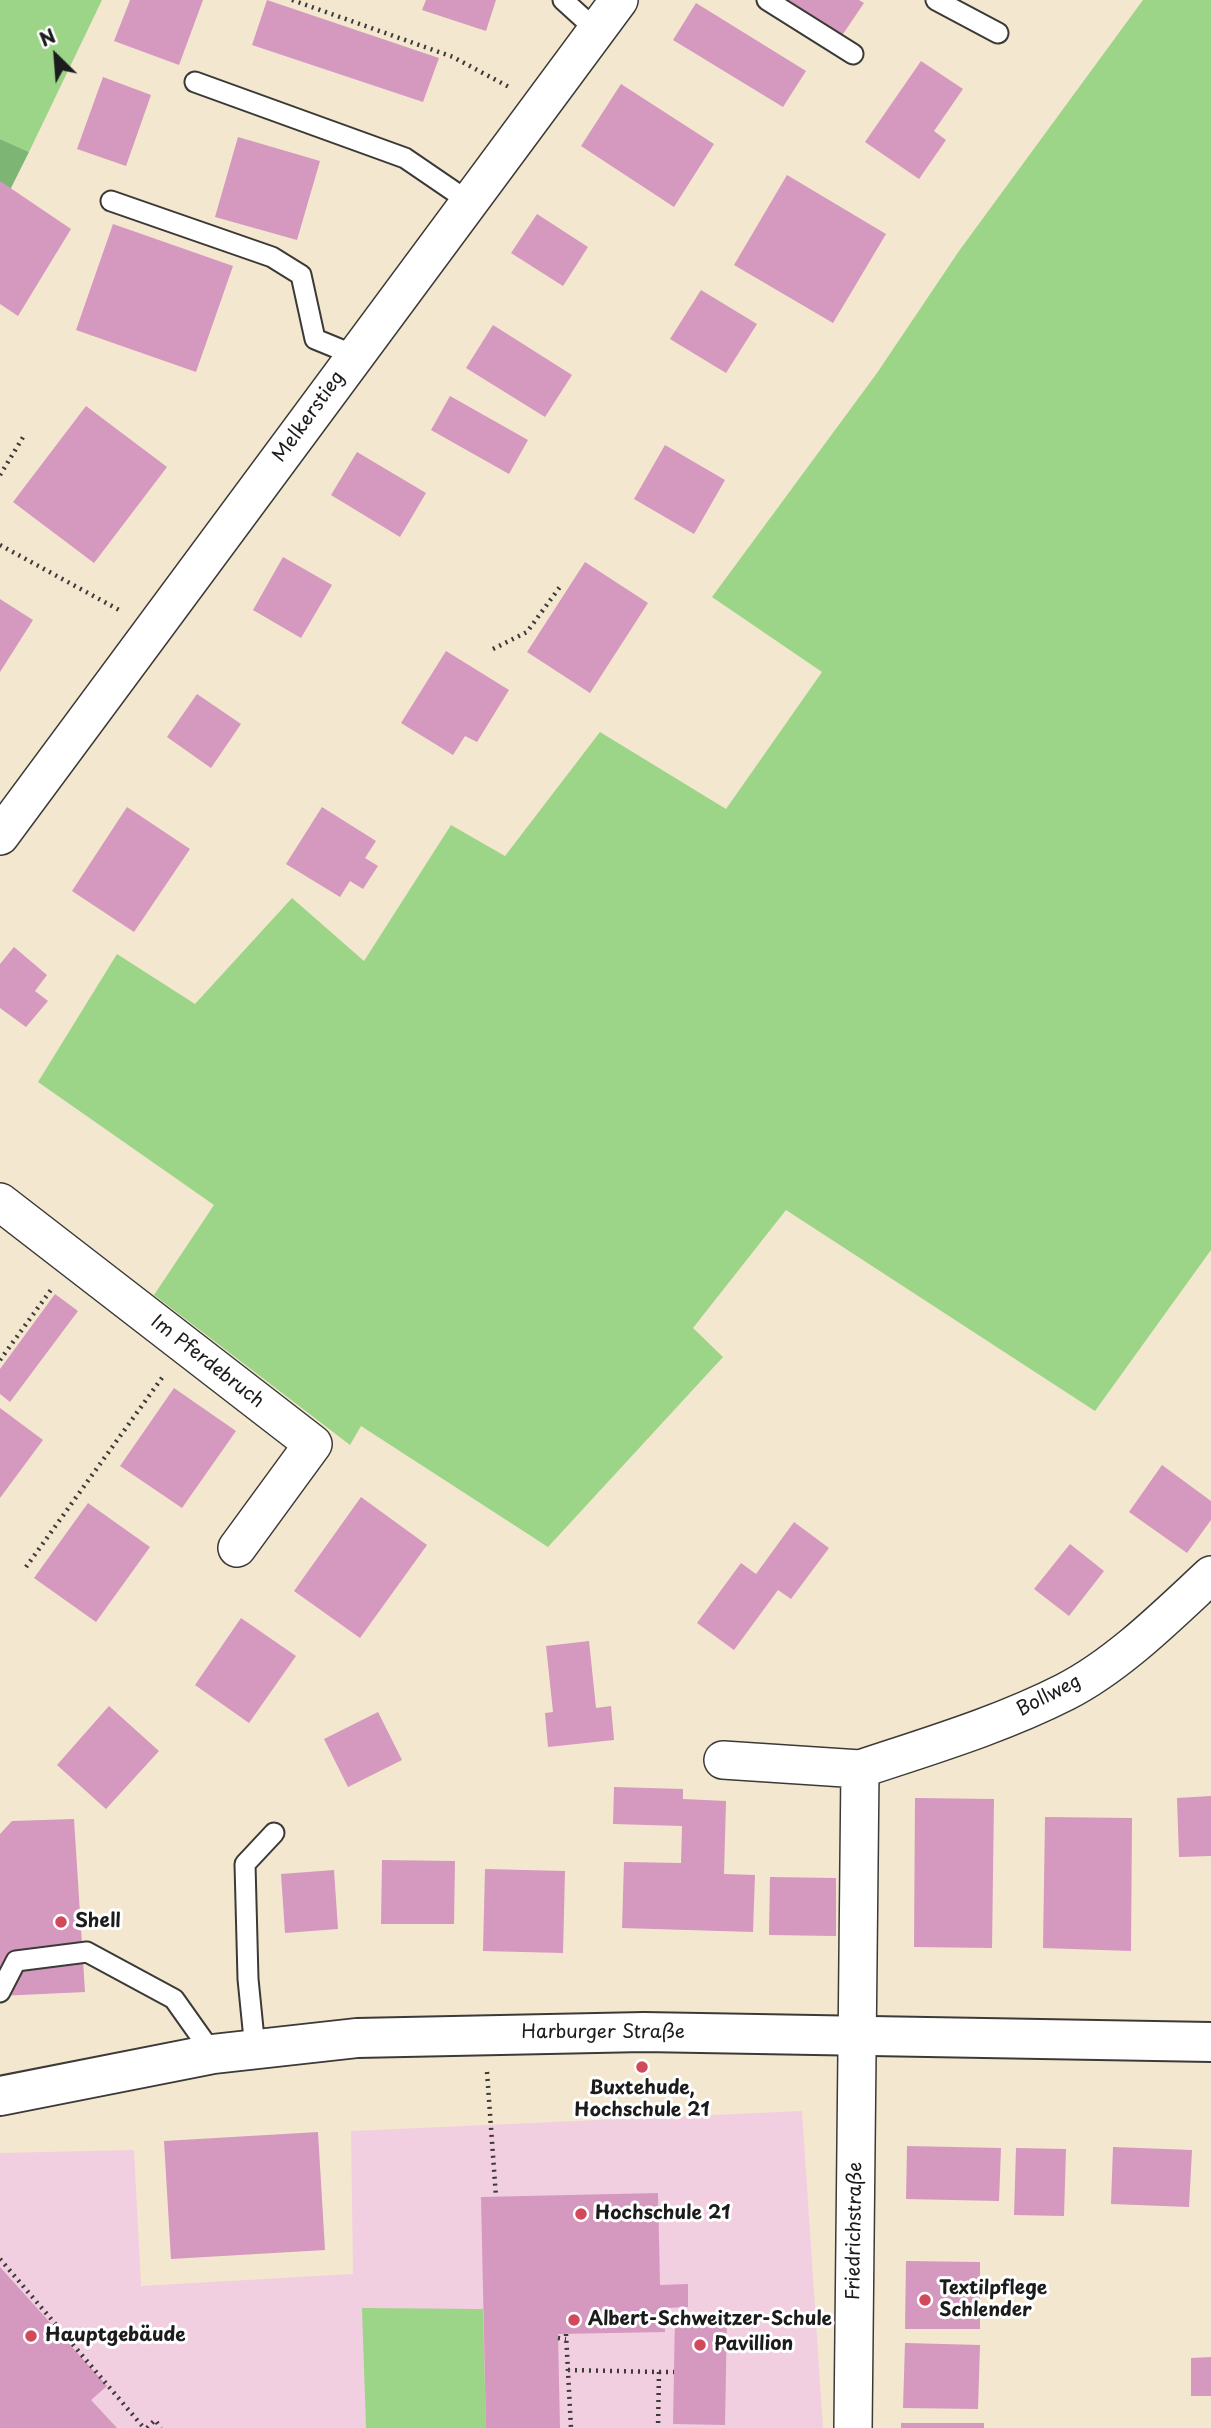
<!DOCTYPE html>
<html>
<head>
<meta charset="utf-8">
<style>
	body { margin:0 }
	#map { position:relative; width:1211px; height:2428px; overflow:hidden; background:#f3e7cf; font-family:"Playpen Sans",sans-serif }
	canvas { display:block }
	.north { position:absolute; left:21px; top:21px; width:70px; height:70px; -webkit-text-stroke:5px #fff; paint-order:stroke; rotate:335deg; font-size:19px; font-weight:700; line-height:28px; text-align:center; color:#1c1c1c }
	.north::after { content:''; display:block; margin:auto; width:24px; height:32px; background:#1c1c1c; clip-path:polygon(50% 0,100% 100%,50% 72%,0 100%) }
</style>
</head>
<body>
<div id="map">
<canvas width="1211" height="2428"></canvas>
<div class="north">N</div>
</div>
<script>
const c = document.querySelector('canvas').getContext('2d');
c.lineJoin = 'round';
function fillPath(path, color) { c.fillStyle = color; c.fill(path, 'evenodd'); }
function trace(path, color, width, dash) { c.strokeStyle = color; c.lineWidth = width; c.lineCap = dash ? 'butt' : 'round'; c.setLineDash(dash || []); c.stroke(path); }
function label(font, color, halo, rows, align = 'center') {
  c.font = font + ' "Playpen Sans",sans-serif'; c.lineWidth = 6; c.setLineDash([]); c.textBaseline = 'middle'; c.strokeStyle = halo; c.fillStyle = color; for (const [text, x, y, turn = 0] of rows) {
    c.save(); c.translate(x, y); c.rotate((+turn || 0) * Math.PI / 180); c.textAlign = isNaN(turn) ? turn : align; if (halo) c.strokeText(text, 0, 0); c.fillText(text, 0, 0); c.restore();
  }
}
fillPath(new Path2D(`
	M802,2111L823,2428H0V2153L134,2150L141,2286L353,2274L351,2131Z`), '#f2cfe0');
fillPath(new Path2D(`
	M0,0H102L29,152L0,139Z
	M1143,0H1211V1250L1095,1411L786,1210L693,1328L723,1357L548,1547L361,1426L350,1445L154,1295L214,1205L38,1082L117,954L195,1004L292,898L364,961L451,825L505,856L600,732L726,809L822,672L712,597L877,373L959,251Z
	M362,2308L483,2309L486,2428H366Z`), '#9cd588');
fillPath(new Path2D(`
	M0,139L29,152L0,210Z`), '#7db674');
fillPath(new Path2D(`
	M130,0H203L179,65L114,41Z
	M267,0L439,58L423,102L252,45Z
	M426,0H496L486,31L422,10Z
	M785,0H859L864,3L841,37Z
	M696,3L806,71L783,107L673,40Z
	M921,61L963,89L934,131L946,140L919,179L865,142Z
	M103,77L151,95L126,166L77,149Z
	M621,84L714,144L674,207L581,146Z
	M238,137L320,161L297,240L215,217Z
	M787,175L886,234L833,323L734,265Z
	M0,181L71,229L18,316L0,304Z
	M537,214L588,247L563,286L511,253Z
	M113,224L233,266L196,372L76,330Z
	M701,290L757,324L726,373L670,339Z
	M493,325L572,375L545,417L466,368Z
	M450,396L528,440L509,474L431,430Z
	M86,406L167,467L94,563L13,502Z
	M665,445L725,480L694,534L634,499Z
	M357,452L426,493L400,537L331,495Z
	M283,557L332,585L301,638L253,610Z
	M585,562L648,603L590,693L527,652Z
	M0,599L33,620L0,672Z
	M446,651L509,690L477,742L465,736L453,755L401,723Z
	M197,694L241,724L211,768L167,737Z
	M127,807L190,849L134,932L72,891Z
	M322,807L376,841L365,858L378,866L363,889L350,881L340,897L286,864Z
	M14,947L47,975L35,991L48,1001L26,1027L0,1008V964Z
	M55,1294L78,1311L10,1402L0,1394V1369Z
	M174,1388L236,1431L182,1508L120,1466Z
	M0,1408L43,1440L0,1498Z
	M1162,1465L1211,1501V1520L1187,1553L1129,1512Z
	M361,1497L427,1545L360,1638L294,1591Z
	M88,1503L150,1547L96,1622L34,1578Z
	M794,1522L829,1548L791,1599L778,1590L734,1650L697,1623L741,1563L756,1574Z
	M1070,1544L1104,1571L1069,1616L1034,1589Z
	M241,1618L296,1656L249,1723L195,1685Z
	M589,1641L596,1708L611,1706L614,1740L548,1747L545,1713L553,1712L546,1646Z
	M109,1706L159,1751L106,1809L57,1765Z
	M378,1712L402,1760L348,1787L324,1739Z
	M614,1787L683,1789V1799L726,1801L724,1874L755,1875L753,1932L622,1928L624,1862L681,1863L682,1826L613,1824Z
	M1211,1796V1856L1179,1857L1177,1798Z
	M915,1798L994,1799L992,1948L914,1947Z
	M1045,1817L1132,1818L1131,1951L1043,1948Z
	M74,1819L85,1992L0,1996V1834L12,1821Z
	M382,1860L455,1861L454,1924H381Z
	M485,1869L565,1871L563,1953L483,1951Z
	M334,1870L338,1929L285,1933L281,1874Z
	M770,1877L836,1878V1936L769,1935Z
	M318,2132L325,2250L171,2259L164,2141Z
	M907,2146L1001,2148L999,2201L906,2199Z
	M1113,2147L1192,2150L1189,2207L1111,2204Z
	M1016,2148L1066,2149L1064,2216L1014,2215Z
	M658,2193L660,2285L688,2284V2307L664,2308L665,2332L558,2334L560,2428H486L481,2197Z
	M906,2261L980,2262V2329H905Z
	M0,2267L107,2386L91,2400L117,2428H0Z
	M675,2316L727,2317L725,2425L673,2424Z
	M905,2343L980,2345L978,2409L903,2408Z
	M1211,2357V2396H1191V2358Z
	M901,2423H984V2428H901Z`), '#d598bf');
const service = new Path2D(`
	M563,0L596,30
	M767,0L853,54
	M936,0L998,33
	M195,82L405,158L468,201
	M111,201L272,257L301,275L315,339L354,355
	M0,1992L16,1961L87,1952L174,1999L213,2054
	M255,2049L248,1979L245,1864L274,1833`);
const minor = new Path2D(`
	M0,836L619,0
	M0,1202L313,1444L237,1548
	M723,1760L860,1769
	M853,2428L860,1769C929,1746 1000,1725 1065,1692C1118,1665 1168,1615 1211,1575`);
const tertiary = new Path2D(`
	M0,2096L213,2054L357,2038L644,2032L1211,2042`);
trace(service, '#3c3a37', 23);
trace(minor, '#3c3a37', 40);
trace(tertiary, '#3c3a37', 42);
trace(new Path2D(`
	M292,0L453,57L509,87
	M0,475L25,434
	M0,545L121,611
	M493,649L527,632L562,584
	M0,1360L53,1287
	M26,1567L164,1375
	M487,2072L496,2197
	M0,2259L144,2428
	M566,2334L571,2428
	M558,2338L566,2339
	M568,2370L659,2372L658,2428
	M659,2372H674
	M147,2428L155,2420L161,2428`), '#3c3a37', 4.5, [2, 5]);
trace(service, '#fff', 19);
trace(minor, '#fff', 37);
trace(tertiary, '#fff', 38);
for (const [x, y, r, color] of [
	[61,1922,7,"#d1495b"],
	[642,2067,7,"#d1495b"],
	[581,2214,7,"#d1495b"],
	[925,2300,7,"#d1495b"],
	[574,2320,7,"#d1495b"],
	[31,2336,7,"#d1495b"],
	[700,2345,7,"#d1495b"]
]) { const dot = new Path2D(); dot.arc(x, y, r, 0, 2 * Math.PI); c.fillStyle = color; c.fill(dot); trace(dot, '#fff', 2.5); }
label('19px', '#1c1c1c', '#fff', [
	["Melkerstieg",309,417,-54],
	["Im Pferdebruch",207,1362,38],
	["Bollweg",1049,1696,-27],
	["Harburger Straße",603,2033],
	["Friedrichstraße",855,2231,-89]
]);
label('bold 19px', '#1c1c1c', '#fff', [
	["Shell",75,1922],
	["Buxtehude,",642,2089,"center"],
	["Hochschule 21",642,2111,"center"],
	["Hochschule 21",595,2214],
	["Textilpflege",939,2289],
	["Schlender",939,2311],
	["Albert-Schweitzer-Schule",588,2320],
	["Hauptgebäude",45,2336],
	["Pavillion",714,2345]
], 'left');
</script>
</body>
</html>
